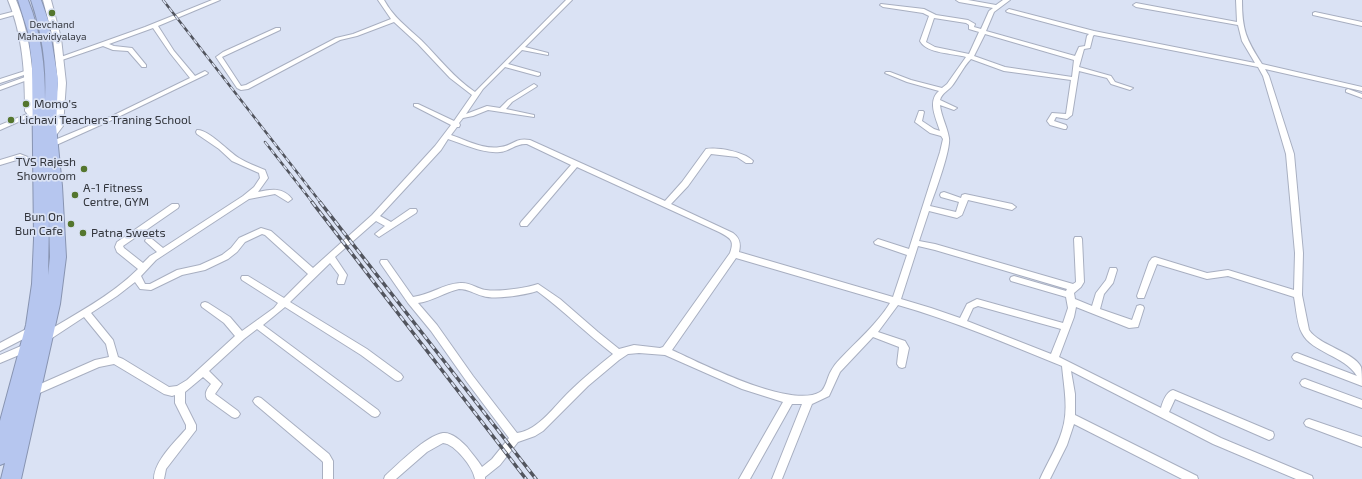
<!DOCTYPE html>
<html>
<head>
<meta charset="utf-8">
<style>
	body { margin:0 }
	canvas { display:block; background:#dae2f4 }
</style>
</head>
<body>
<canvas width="1362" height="479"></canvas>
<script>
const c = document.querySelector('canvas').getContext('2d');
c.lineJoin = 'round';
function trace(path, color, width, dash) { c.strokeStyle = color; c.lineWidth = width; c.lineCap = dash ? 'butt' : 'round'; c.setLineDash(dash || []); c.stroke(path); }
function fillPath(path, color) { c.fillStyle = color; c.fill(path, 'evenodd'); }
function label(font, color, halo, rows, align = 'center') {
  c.font = font + ' "Exo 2",sans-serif'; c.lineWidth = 3.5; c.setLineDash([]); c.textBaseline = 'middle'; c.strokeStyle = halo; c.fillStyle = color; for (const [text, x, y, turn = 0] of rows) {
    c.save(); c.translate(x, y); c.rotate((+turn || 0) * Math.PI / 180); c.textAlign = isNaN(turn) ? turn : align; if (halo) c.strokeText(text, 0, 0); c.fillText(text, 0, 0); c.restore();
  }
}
const street = new Path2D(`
	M212,0H220L158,26L174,51L195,76L205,71L208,73L207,74L114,119L54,146H50L48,144L50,142L110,117L190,78L170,53L153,28L109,44L114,46L132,48L146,65V67H142L128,51L113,50L103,46L62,60H58V58L145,27Z
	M378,0H384C393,17 407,27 421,40C439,58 454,78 475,92L566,0H572L525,47L548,53V55L522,50L508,64L540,73V75L538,76L505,67L483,89L466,114L487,106L500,108L508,100L534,84L537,86L536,87L512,102L506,109L534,115V117L488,110L473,116L463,118L459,123L460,125L459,127H457L451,135C466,140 484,150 500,147C513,146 515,137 530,140L665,201L682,182L706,149C718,147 745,152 753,161L752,163H746L737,157L711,154L688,186L671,204L733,233C740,238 741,244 739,252L893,297L907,255L875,244L874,242L878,239L909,249L940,152L943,139L941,136L930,133L915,122L919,111H923L924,112L922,121L934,129L940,131C936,118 927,101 939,91L907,82L885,73L886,72H890L911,80L942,88L947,84L966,57C953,53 927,54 920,41L929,16L923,13L883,7L880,5L881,4L924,9L936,15L968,20L975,24L974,27L981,29L989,11L993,8L959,2L956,0H968L996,5L1003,0H1010L994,12L986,31L1075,56L1079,47L1085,46L1087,36L1089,34L1007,12L1006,11L1009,9L1094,31L1255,63L1242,41L1238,25L1136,7L1133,5L1136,3L1237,22L1236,0H1242C1242,30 1246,39 1262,64L1362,87V91L1265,69L1269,76L1294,154L1303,253L1302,295L1309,330C1320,346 1354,352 1361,367C1362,372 1362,381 1362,386L1294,360L1292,357L1294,354L1297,353L1357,376C1344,355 1312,353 1302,333C1297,325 1296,307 1294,297L1228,276L1207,279L1157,264L1144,298H1138L1137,296L1149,262L1152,258L1155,257L1207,273L1228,270L1294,290L1295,253L1286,154L1263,76L1258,67L1094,35L1093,36L1090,48L1084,49L1079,67L1111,76L1115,82L1133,88L1130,90L1111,84L1107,78L1079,71L1072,115L1067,119L1056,117L1054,121L1066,125L1067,127L1066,129H1064L1050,125L1047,121L1052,113L1066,114L1071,80L1004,71L971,59C963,67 959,77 952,86C948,91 942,93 940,100L957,108L954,110L940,105C941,116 947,126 949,138C951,149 935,193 930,206L956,212L959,202L941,197L940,195L941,193L944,192L961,198L962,195L965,194L1012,204L1016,207L1012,210L968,200L962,215L957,218L929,211L919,241L935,244L1073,284L1076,282L1074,239L1075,237H1081L1082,239L1084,282L1081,287L1074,293L1075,299L1092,306L1096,293L1106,280L1110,268H1116L1117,270L1113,283L1104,294L1100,309L1132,320L1137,306L1140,305L1143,306L1144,308L1138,327L1129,328L1076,307L1074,317L1059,357L1161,408C1163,401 1166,392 1173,390L1273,432L1274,435L1273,438L1269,440L1175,399L1169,412L1221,438L1312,476L1313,479H1296L1213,444L1071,371L1075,394V415L1197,476L1198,479H1182L1074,424L1067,445L1050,479H1040C1047,463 1057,448 1062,431C1069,410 1064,388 1062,366C1008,344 954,321 898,305L878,332L905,341L909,348L905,367L902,368L899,367L897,364L899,347L873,337L840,372L829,396L812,404L782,479H772L802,404H792L750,479H739L783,402L742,389L665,355L639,353L628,354L619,360L588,386L543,431L535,436L518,442L500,465L485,477V479H475C473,467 455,444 443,443L427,452L396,479H384L385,476C398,464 427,435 443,433C452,432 461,441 467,447C472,454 478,460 482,467L492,459L509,438L467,382L431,331L408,303L381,264L380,262L381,260H387L413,297C430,295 443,284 460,283C471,282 477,289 486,290C499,292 526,288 538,284L560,299L598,332L619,349L634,345L660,348L663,347L730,253C735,240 730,238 719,232L577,167L527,226H521L520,224L521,222L571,165L527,144C516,143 510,151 500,152C483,154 464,144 448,139L441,150L380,216L391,222L410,209H416L417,211L416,213L379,237L375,234L385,226L376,221L335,257L347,275L344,284H338L337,282L339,275L330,263L290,302L367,349L401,374L403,377L401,380L398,381L395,380L361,355L285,307L263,325L378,410L380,413L378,416L375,417L372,416L257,329L244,339L209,371L222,384L215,394L238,411L240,414L238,417L235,418L232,417L207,399C204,393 207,389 211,384L203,377L185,392V403L196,425V430L166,469L164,479H154C154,461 175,442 186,429V425L175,403V395L172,396L164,394L114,364L99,367L35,395L32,396L29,395L27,392L29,389L95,360L109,357L106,344L84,317L49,340L46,341L43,340L42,337L43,334C75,314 111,296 138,269L117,252L115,247L117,242L172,204H178L179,206L178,208L123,246L124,248L143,263L150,256L157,252L145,241L146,239H152L163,248L243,196L254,187L260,178L259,173L232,161L219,149L197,134L196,132L197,130C208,129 229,152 239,158C247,163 256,166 265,170L268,178L258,192C271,189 283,187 292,199L288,202L275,194L249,199L156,260L141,276L145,284H150L177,270L200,265L222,255L231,248L239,238L261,228L271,231L313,268L372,215L435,146L451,125L414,106V104H418L454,121L472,95L450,78L418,44L394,22L357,36L340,40L248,89L241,90L237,88L216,57L223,52L276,28H280V30L222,57L241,86L246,85L336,38L353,34L391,19ZM934,18L966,23L969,25V29L979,32L969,54L935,47L926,42ZM985,34L1074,60L1072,77L1005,67L974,56ZM262,234L265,235L308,274L284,298L248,276H242L241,278L242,280L278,303L274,308L242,331L230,317L208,303L205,302L202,303L201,305L202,307L224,323L235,336L187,380L177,386L169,387L123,359L118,357L113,340L91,313L117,296L135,282L140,289L151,290L182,275L205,270L228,259L237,252L245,242ZM918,246L935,250L1067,289L1066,291L1014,276L1011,277L1010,279L1011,281L1066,297L1068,308L1063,323L977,299L967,304L960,318L931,308L901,299ZM736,258L890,303C877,324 857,341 840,359C836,363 833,367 831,371C827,377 826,389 820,392C791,409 702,364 672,350ZM459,289C469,289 474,294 483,296C495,300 525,295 537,291C563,310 587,334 613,354C598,366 583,378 570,391C555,405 539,430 517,433L473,376L437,325L418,303C433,301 445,292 459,289ZM978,306L1061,329L1051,354L967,321L973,308Z
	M16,11L19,13L18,14L0,19V15Z
	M1315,12L1362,22V26L1313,15V13Z
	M28,70L30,71V73L0,83V79Z
	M28,76L30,77V79L0,90V86Z
	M1348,89L1362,94V98L1346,92V90Z
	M32,112L34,113V115L0,130V125Z
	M20,154L43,163L44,165L40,167L20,159L0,165V160Z
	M32,326L35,327L36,330L35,333L0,351V343Z
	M28,343L31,344L33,347L31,350L0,363V355Z
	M1305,379L1362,400V408L1302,386L1300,383L1302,380Z
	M258,397L261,398L329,454L333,461V479H323V462L321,460L255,404L253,401L255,398Z
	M1309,419L1362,437V447L1306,426L1304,423L1306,420Z`);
const secondary = new Path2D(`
	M8,0H16C31,36 33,73 35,111L44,116L42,118L39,119L29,116L25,111C25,73 23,36 8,0Z
	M43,0H51L61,38L66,83L63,126L54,138L51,139L46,136L53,126L58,83L53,38Z`);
const highway = new Path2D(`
	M18,0H28C41,33 45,65 45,100C47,66 42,32 31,0H41L48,20L58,80L56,126L62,186L66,257L60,304L21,479H1L5,463L0,465V421L26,325L32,284L34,239L32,63L28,32ZM49,218L50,257L48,275Z`);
trace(street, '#a8afc1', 2);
trace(secondary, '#a8afc1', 2);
trace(highway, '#8894b1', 2);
fillPath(street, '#fff');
fillPath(secondary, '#fff');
fillPath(highway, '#b6c6ef');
const railFar1 = new Path2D(`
	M163,0L321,203
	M265,142L313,203`);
const rail = new Path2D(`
	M312,202L526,479
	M320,202L536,479`);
trace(railFar1, '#52555e', 2.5);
trace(rail, '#52555e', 3.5);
trace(railFar1, '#dae2f4', 1.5, [5]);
trace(rail, '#dae2f4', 2, [6]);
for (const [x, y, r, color] of [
	[52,13,4,"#54762e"],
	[26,104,4,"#54762e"],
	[11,120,4,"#54762e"],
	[84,169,4,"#54762e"],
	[75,195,4,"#54762e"],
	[71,224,4,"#54762e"],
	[83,233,4,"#54762e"]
]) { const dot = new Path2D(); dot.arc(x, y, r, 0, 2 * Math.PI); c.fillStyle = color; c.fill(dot); trace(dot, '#dae2f4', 1.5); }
label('10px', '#33363d', '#dae2f4', [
	["Devchand",52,25],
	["Mahavidyalaya",52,37]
]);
label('12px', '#33363d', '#dae2f4', [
	["Momo's",34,104],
	["Lichavi Teachers Traning School",19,120],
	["TVS Rajesh",76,162,"right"],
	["Showroom",76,176,"right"],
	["A-1 Fitness",83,188],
	["Centre, GYM",83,202],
	["Bun On",63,217,"right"],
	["Bun Cafe",63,231,"right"],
	["Patna Sweets",91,233]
], 'left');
</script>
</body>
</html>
